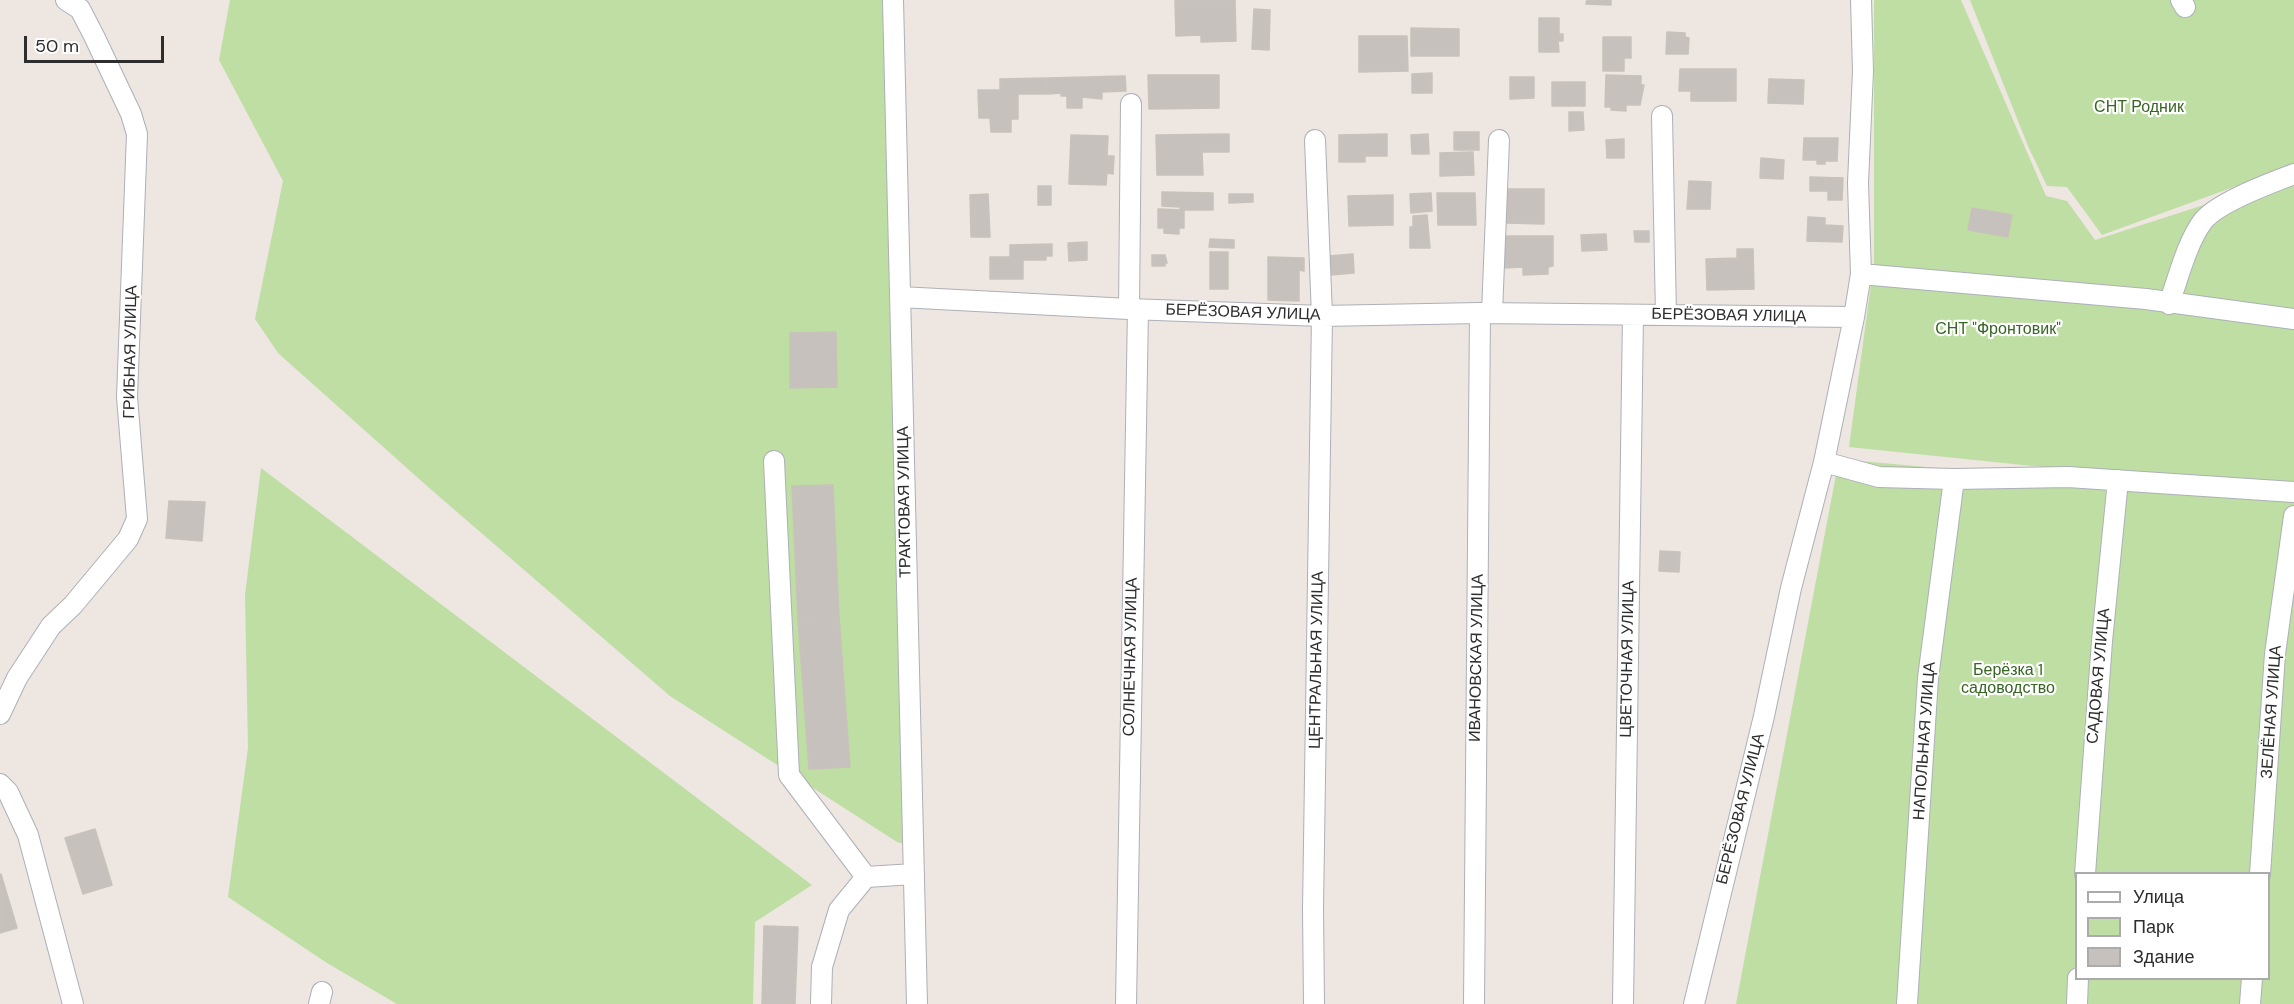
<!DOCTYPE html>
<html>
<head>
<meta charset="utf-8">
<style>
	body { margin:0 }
	#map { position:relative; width:2294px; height:1004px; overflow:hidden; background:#ede6e1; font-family:"DM Sans",sans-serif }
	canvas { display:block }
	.legend { position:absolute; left:2075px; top:872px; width:195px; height:108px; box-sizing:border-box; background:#fff; border:2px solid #ababab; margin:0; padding:8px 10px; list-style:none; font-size:18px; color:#2d2d2d }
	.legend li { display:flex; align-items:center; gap:12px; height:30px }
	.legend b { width:30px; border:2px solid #ababab }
	.scale { position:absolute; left:24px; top:36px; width:140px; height:27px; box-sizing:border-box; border:3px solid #2d2d2d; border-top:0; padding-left:8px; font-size:18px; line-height:21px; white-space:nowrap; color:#2d2d2d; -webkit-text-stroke:4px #fff; paint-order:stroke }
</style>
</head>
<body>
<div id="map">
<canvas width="2294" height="1004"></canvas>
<ul class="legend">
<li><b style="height:8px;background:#fff"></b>Улица</li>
<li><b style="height:16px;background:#bedea3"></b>Парк</li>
<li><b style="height:16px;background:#c6c1bc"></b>Здание</li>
</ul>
<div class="scale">50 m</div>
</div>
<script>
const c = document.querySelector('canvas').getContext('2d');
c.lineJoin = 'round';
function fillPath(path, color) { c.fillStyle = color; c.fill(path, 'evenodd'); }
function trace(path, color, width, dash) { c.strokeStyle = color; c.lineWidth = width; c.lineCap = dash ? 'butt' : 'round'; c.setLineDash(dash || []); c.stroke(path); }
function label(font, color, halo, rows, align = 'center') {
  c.font = font + ' "DM Sans",sans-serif'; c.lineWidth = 4.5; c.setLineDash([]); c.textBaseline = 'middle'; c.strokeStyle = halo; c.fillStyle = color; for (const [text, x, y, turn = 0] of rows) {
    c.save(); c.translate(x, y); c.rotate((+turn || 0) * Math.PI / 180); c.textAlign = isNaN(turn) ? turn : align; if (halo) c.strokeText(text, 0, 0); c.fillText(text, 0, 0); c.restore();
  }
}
fillPath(new Path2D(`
	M230,0H887L912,846L897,842L670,696L427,486L278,353L255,319L283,181L219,60Z
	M1874,0H1961L2046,196L2067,201L2095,240L2294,176V493L1849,447L1874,262Z
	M1970,0H2294V165L2102,235L2067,187L2047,186L2028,146Z
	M1839,459L2294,501V1004H1736ZM2076,874H2268V978H2076Z
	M261,468L812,885L755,922L753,1004H397L327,963L228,897L248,748L245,595Z`), '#bedea3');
const building = new Path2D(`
	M1175,0H1235L1236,41L1201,42V35L1176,36Z
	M1587,0H1611V5L1586,4Z
	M1254,9L1270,10L1269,50L1252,49Z
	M1539,18H1559V34H1563V41H1558L1559,52H1539Z
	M1411,28L1459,29V56H1411Z
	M1667,32L1685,33V37L1689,38L1688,54H1666Z
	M1359,36H1407L1408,71L1359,72Z
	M1603,37H1631V58H1624V71H1603Z
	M1680,69H1736V101H1691V91H1679Z
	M1432,73V93H1412V74Z
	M1148,75H1219V108L1149,109Z
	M1606,75L1641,76V85H1644L1640,105H1626V111L1611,110V107H1605Z
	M1125,76L1126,91L1102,92V99L1082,97V108H1067V96H1061V93L1047,94V78Z
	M1510,77H1534V98L1510,99Z
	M1047,78V94H1018V119H1011V132H991L990,118H979L978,90H1000V79Z
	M1769,79L1804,80L1803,104L1768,103Z
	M1552,82H1585V106H1552Z
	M1569,112H1583L1584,130L1569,131Z
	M1454,132H1479V150H1454Z
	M1229,134V152H1202L1203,175H1157L1156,135Z
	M1387,134V156H1365V162H1339V135Z
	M1428,134L1429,154H1412L1411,135Z
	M1071,135L1108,136L1107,156H1114L1113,174L1107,173L1106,185L1069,184Z
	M1804,138H1838L1837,161H1825V164H1817V160H1803Z
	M1624,139V158H1607L1606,140Z
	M1473,152L1474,175L1440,176V153Z
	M1761,158L1784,160L1783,179L1760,178Z
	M1810,177L1843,178L1842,200H1828V191H1810Z
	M1689,181L1711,182L1710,209H1687Z
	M1038,186H1051V205H1038Z
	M1508,189H1544V224L1507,223Z
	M1162,192L1213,193V210H1180V207L1162,206Z
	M1431,193L1432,211L1411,213L1410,194Z
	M1437,193H1475L1476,225H1438Z
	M988,194L990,237H971L970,195Z
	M1229,194H1253V202L1229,203Z
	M1393,195V225L1349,226L1348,196Z
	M1972,208L2012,215L2008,237L1968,230Z
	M1158,209L1184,210V228H1179V234L1164,233V228H1158Z
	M1427,215L1430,248H1410V227H1413V216Z
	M1808,217L1825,218V225L1843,226L1842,242L1807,241Z
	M1634,231H1649V242H1635Z
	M1606,234L1607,250L1582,251L1581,235Z
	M1503,236H1553V266L1548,267V274L1523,275V267L1504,268Z
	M1210,239L1234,240V248L1209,247Z
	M1087,242V260L1069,261L1068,243Z
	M1052,244V256H1046V260H1023V279H990V257H1010V245Z
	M1737,249H1753L1754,289L1707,290L1706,259L1737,258Z
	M1210,252H1228V289H1210Z
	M1353,254L1354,273L1330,275L1329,256Z
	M1152,255H1165L1167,263H1165V266H1152Z
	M1268,257L1304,258V271L1299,270V301L1268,300Z
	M836,332L837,387L790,388V333Z
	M833,485L839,617L798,620L792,486Z
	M169,501L205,502L202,541L166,538Z
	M1660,551L1680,552L1679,572L1659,571Z
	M839,617L850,767L809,769L798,620Z
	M95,829L112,885L83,894L65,838Z
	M1,874L17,928L0,933V875Z
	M764,926L798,927L795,1004H762Z`);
fillPath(building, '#c6c1bc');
trace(building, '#c8c2ba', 1.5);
const minor = new Path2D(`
	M893,0L917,1004
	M1861,0L1863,71L1858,183L1861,274L2146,299L2294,319
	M2181,0L2185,7
	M1662,116L1666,315
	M900,297L1129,309L1322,316L1480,313L1854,317
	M2169,304C2178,279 2187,242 2203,221C2218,202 2271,183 2294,174
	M1129,309L1131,104
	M1492,313L1499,140
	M774,461L789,775L866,877
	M1824,462L1879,477L1954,479L2068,477L2294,492
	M0,714L17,678L51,626L73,605L128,539L137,519L127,397L137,134L131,114L94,36L80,9L66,0
	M0,784L8,792L28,835L73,1004
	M2085,874L2102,641L2118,480
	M2260,874L2275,654L2294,516
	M319,1004L322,992
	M821,1004L822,967L839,910L866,877L914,874
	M1126,1004L1138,309
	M1314,1004L1313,909L1322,316L1315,140
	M1474,1004L1480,313
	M1623,1004L1633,315
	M1694,1004L1764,716L1791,588L1824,462L1854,317L1861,274
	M1907,1004L1928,678L1954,479
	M2077,1004L2078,978
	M2250,1004L2252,978`);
trace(minor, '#adb0b8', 22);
trace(minor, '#fff', 20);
label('16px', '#376522', '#fff', [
	["СНТ Родник",2139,108],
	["СНТ \"Фронтовик\"",1998,330],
	["Берёзка 1",2008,671],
	["садоводство",2008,689]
]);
label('16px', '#2d2d2d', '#fff', [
	["БЕРЁЗОВАЯ УЛИЦА",1243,313,2],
	["БЕРЁЗОВАЯ УЛИЦА",1729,316,1],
	["ГРИБНАЯ УЛИЦА",131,352,-89],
	["ТРАКТОВАЯ УЛИЦА",905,502,-91],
	["СОЛНЕЧНАЯ УЛИЦА",1131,657,-89],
	["ИВАНОВСКАЯ УЛИЦА",1477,658,-89],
	["ЦВЕТОЧНАЯ УЛИЦА",1628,659,-89],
	["ЦЕНТРАЛЬНАЯ УЛИЦА",1317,660,-89],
	["САДОВАЯ УЛИЦА",2099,676,-85],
	["ЗЕЛЁНАЯ УЛИЦА",2272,712,-86],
	["НАПОЛЬНАЯ УЛИЦА",1925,741,-86],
	["БЕРЁЗОВАЯ УЛИЦА",1741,809,-76]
]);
</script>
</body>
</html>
